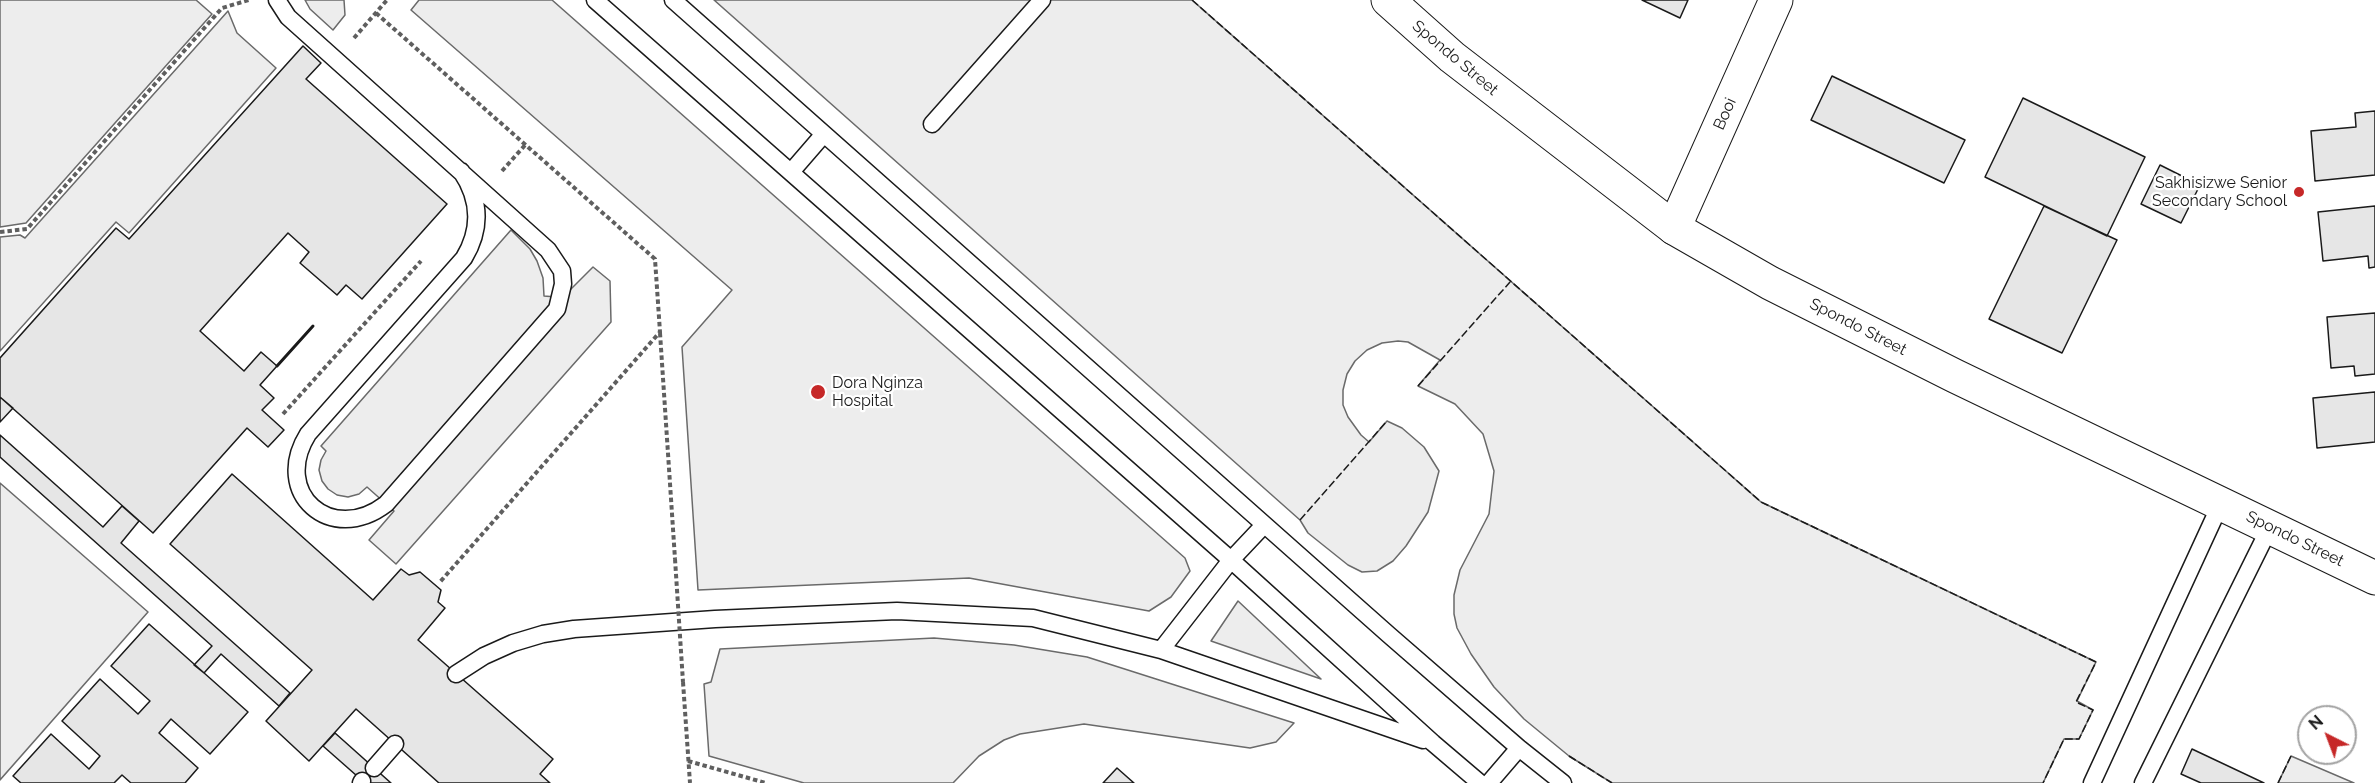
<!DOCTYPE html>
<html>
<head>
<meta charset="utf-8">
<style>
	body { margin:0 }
	#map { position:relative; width:2375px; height:783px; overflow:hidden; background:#fff; font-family:Raleway,sans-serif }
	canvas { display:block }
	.north { position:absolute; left:2297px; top:705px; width:60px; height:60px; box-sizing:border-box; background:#fff; border:2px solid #a3a3a3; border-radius:50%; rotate:318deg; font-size:16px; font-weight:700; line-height:24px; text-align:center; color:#1a1a1a }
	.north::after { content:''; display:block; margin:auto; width:21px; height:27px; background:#c62828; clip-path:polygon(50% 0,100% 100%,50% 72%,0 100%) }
</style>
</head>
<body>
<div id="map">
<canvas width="2375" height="783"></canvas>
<div class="north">N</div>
</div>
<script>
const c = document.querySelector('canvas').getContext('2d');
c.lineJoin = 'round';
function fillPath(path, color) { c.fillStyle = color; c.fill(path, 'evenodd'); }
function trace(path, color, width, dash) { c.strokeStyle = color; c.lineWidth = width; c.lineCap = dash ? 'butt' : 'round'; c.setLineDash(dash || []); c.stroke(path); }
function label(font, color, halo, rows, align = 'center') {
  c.font = font + ' Raleway,sans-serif'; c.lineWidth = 4.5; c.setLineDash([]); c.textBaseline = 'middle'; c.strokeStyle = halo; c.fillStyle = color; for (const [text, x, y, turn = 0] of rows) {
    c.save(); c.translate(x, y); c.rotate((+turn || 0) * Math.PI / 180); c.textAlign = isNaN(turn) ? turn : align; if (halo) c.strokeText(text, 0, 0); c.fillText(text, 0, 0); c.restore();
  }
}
const built = new Path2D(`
	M0,0H196L212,14L26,223L0,227Z
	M305,0H344L345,15L333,30L310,9Z
	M419,0H552L1185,558L1190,571L1171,597L1149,611L969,578L698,590L682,347L732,290L411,10Z
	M714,0H1192L1761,502L2096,662L2077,701L2093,710L2079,739H2064L2043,783H1612L1569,756L1524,719L1494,687L1471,654L1457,628L1454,614V595L1460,570L1489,514L1494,471L1483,434L1455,404L1418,386L1440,360L1408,342L1398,341L1382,343L1367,350L1355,361L1347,374L1343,390V405L1348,417L1361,435L1369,442L1387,421L1402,428L1424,447L1439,471L1428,512L1406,546L1393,561L1377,571L1362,572L1348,565L1308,533L1300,520Z
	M228,11L237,33L276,68L129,233L116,222L0,351V237L20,235L25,238Z
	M511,230L530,249L537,261L543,278L544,296L556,297L567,293L593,267L610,281L611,322L396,564L369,540L394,511L367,487L359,494L348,497L337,495L328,489L322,481L319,470L321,460L326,451L321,446Z
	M0,483L148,612L0,780Z
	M1238,601L1321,679L1211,641Z
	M934,638L1014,645L1087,657L1294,723L1276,742L1250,748L1084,724L1020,734L1004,740L979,756L953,783H804L709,756L704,684L711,682L720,649Z
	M2291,756L2354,783H2278Z`);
fillPath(built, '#ededed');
trace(built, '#6a6a6a', 1.5);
const building = new Path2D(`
	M1642,0H1688L1680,18Z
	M303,46L321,63L306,79L447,204L362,299L346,285L337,295L300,263L309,252L288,233L200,331L244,371L261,352L277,366L260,385L274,398L262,410L284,430L268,447L247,428L153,533L0,397V358L116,228L129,239Z
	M1832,76L1965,140L1944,183L1811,120Z
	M2023,98L2145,157L2107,236L1985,177Z
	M2375,111V175L2315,181L2311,131L2356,127L2355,113Z
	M2160,165L2200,185L2181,223L2141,204Z
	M2044,206L2117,240L2062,353L1989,319Z
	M2375,206V267L2369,268L2368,256L2323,261L2318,212Z
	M2375,313V374L2355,376L2354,366L2331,368L2327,317Z
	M2375,392V442L2317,448L2313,398Z
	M0,397L13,408L0,422Z
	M0,435L103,527L122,506L139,521L121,543L290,693L279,706L221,654L204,673L194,665L212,646L0,457Z
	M232,474L373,600L401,569L409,575L420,572L441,590L438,602L445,608L418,640L553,759L540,774L550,783H439L356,709L309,761L266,721L312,670L170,544Z
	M149,624L248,712L210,754L171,719L159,733L198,768L185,783H131L122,775L114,783H21L13,776L51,734L89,769L100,756L62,721L100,679L138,714L150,701L111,666Z
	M335,733L391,783H365L323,746Z
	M2192,749L2264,783H2201L2181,774Z
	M1117,768L1134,783H1103Z`);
fillPath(building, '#e6e6e6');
trace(building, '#1a1a1a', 1.5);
const lane = new Path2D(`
	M277,0L288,17L548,250L562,271L563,284L557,309L386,504C331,546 271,493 308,434L464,258C482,228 480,199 461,171
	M595,0L1231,560L1433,743L1480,783
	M673,0L1389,635L1519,748L1563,783
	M932,124L1042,0
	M791,172L823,135
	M1161,650L1231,560L1264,525
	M456,674L484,656L513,643L543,634L574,629L715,619L897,611L1033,618L1161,650L1423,740
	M374,768L395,744
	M361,783L362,781
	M1489,783L1519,748
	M2092,783L2221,503
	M2143,783L2270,527`);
const street = new Path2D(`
	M1674,228L1776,0`);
const secondary = new Path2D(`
	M1388,0L1452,57L1674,228L1770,283L1955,376L2375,578`);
trace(lane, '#1a1a1a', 19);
trace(street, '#1a1a1a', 35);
trace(secondary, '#1a1a1a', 35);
trace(new Path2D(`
	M376,13L655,259L660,332L440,582
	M354,38L387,0
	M502,171L526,144
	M0,232L27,229L222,8L249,0
	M660,333L675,559
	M283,414L421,261
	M683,682L690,783
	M688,761L766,783`), '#5f5f5f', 4, [4.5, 3]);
trace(lane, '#fff', 16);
trace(street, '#fff', 33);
trace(secondary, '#fff', 33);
trace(new Path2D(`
	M675,559L683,682`), '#5f5f5f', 4, [4.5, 3]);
trace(new Path2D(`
	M1192,0L1761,502L2096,662L2076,702L2093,710L2079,739H2064L2043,783
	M1418,386L1510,282
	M1300,520L1387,421
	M1569,756L1612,783
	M2278,783L2291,756`), '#1a1a1a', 1.5, [8, 3]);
trace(new Path2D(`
	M277,366L313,326`), '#1a1a1a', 3);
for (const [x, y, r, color] of [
	[2299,192,6,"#c62828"],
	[818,392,8,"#c62828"]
]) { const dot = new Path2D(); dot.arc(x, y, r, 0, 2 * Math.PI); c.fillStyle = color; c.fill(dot); trace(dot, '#fff', 2); }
label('16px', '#1a1a1a', '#fff', [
	["Spondo Street",1455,58,40],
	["Booi",1725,114,-66],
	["Spondo Street",1858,327,27],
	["Spondo Street",2295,539,26]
]);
label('16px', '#1a1a1a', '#fff', [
	["Sakhisizwe Senior",2287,183],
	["Secondary School",2287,201],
	["Dora Nginza",832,383,"left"],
	["Hospital",832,401,"left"]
], 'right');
</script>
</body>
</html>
